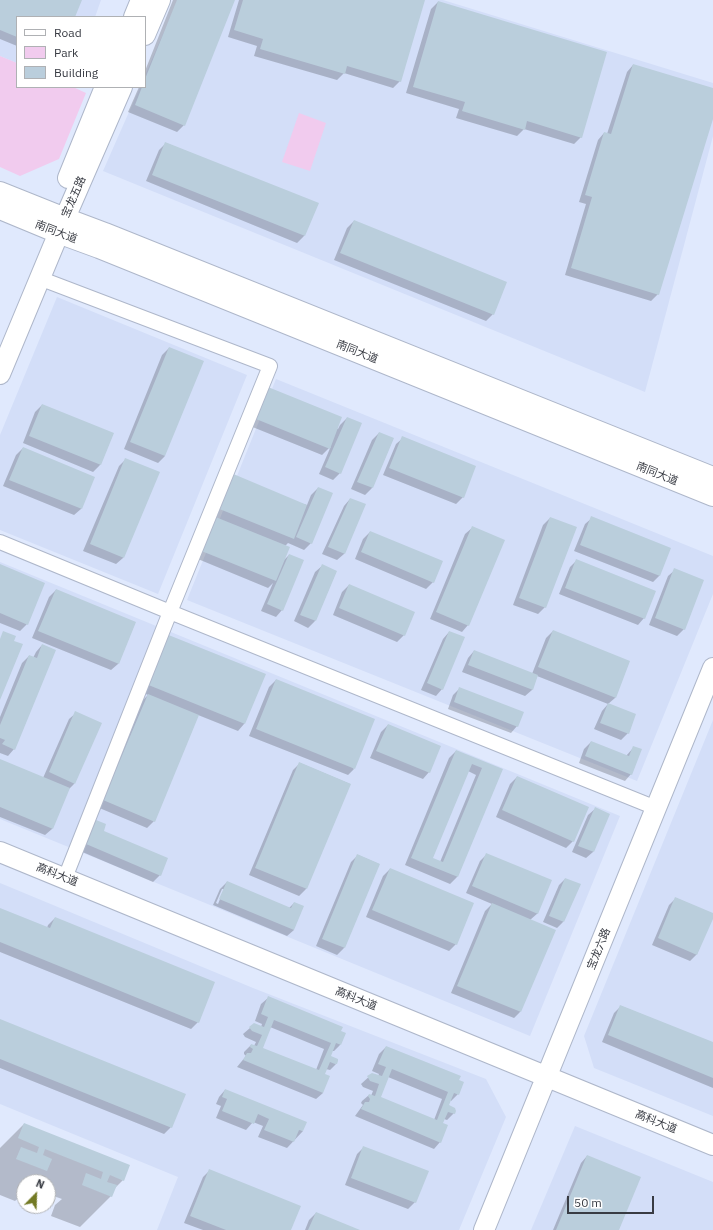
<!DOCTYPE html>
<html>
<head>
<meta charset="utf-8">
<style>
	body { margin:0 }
	#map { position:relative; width:713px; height:1230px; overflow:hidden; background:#e0e9fd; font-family:"IBM Plex Sans",sans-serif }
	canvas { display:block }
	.legend { position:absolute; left:16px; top:16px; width:130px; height:72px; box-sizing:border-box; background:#fff; border:1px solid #afb1b4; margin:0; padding:5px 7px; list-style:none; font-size:12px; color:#383b43 }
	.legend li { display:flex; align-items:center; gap:8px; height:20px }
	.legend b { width:20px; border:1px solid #afb1b4 }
	.north { position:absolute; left:16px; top:1174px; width:40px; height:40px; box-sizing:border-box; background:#fff; border:1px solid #afb1b4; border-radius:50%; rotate:23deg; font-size:11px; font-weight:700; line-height:16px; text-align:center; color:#383b43 }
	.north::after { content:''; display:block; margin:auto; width:14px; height:18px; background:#737a24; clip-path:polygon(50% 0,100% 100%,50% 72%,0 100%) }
	.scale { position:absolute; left:567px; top:1196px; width:87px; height:18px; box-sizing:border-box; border:2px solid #383b43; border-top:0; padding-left:5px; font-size:12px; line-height:14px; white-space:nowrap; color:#383b43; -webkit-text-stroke:3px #fff; paint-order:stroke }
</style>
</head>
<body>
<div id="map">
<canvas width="713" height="1230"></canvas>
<ul class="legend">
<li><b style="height:5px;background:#fff"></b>Road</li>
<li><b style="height:11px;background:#f1cbee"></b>Park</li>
<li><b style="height:11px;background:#bacedc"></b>Building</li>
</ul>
<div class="north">N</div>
<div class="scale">50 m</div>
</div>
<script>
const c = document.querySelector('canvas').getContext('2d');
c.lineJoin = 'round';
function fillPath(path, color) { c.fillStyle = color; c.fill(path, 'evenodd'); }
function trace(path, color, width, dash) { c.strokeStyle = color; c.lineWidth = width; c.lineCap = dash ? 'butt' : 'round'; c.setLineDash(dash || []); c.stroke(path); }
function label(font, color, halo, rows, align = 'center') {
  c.font = font + ' "IBM Plex Sans","Noto Sans SC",sans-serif'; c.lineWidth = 3.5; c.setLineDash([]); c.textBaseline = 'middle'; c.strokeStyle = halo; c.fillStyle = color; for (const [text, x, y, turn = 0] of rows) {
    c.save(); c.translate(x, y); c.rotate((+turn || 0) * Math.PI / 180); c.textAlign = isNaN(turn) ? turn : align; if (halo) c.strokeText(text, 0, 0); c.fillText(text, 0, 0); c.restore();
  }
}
fillPath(new Path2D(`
	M0,0H101L95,17H17V63L0,56Z
	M178,0H443L713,83V136L645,392L103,171L140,87H145V75Z
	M57,297L247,375L158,594L0,530V435Z
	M276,379L713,556V594L637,781L187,600Z
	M0,562L620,816L530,1036L0,819Z
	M713,720V1116L594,1068L584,1036Z
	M0,883L253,988L486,1079L506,1117L459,1230H157L178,1177L0,1104Z
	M575,1126L713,1182V1230H531Z`), '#d3def8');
fillPath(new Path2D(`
	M0,56L17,63V87H73L86,93L59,159L20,176L0,167Z
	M299,113L326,123L310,171L282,162Z`), '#f1cbee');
fillPath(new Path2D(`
	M0,0H80L74,17H17V46L0,39Z
	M173,0H234L184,125L177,132L128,112L139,87H145V71Z
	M239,0H424L400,81L393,88L344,73L337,80L254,56L257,46L228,37Z
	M438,2L581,137L574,144L524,129L517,136L456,118L459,109L406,93L431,9Z
	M633,65L713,89V115L658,294L651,301L565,275L586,204L579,202L598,140L604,133L607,134L627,72Z
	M166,143L317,204L304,236L297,243L146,181L159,150Z
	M354,221L493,314L486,321L334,260L347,228Z
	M169,348L165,456L158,463L124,449L162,355Z
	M269,388L338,429L340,425L347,418L340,473L333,480L319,474L331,446L322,455L250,426Z
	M42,405L113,434L100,465L93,472L23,443L35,412Z
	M379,433L393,439L372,488L365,495L351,489L372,440Z
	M403,438L463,497L456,504L383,475L396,444Z
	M23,448L93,477L81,509L74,515L3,486L16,455Z
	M126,459L123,558L116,564L83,551L119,466Z
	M224,481L307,505L311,495L318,488L311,543L304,550L288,543L285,546L283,561L289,555L282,610L276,617L261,611L273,583L268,588L193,557Z
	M350,499L364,505L344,554L337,560L322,554L344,506Z
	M550,518L545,607L538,614L513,605L543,525Z
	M592,518L660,575L653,582L574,551L585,524Z
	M472,528L468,625L462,632L430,619L465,534Z
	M370,532L433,582L426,589L355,559L363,539Z
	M577,560L644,618L638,625L559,594L570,567Z
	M0,565L27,624L20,631L0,623Z
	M322,566L336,572L315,621L308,628L294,621L315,572Z
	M675,570L684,629L677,636L649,625L668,576Z
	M349,585L404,635L397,642L333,615L342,592Z
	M56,590L135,623L118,664L111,670L32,638L49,597Z
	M553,631L629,662L615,698L608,704L628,733L621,740L594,729L602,711L608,704L537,676L532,690L525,696L462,672L468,658L474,651L532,674L546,638Z
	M449,632L442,689L436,696L421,690L443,639Z
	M159,642L264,674L244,724L238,731L198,715L154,821L147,828L97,807L141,702L148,695L140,691Z
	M42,645L14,749L8,756L0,753V717L22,663L29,656L33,658L36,652Z
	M276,680L354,769L348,775L249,736L269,687Z
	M460,688L517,726L511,733L448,709L453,695Z
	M76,713L74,784L68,790L52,829L45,835L0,817V760L43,778L69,719Z
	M388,725L429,772L423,779L370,758L381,732Z
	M591,742L626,756L634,747L631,774L625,781L579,763L584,749Z
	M456,751L501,770L457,877L450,884L405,865L449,758ZM468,771L476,775L440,862L431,858Z
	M300,763L350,784L306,889L299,896L249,875L293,770Z
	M517,777L573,841L566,848L496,817L510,784Z
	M595,809L593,852L586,858L572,852L588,815Z
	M96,821L102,831L160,875L153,882L80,851L89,828Z
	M487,854L538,913L530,920L520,1012L514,1018L451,993L485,911L492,904L466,893L480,861Z
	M358,855L379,864L344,948L337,955L316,946L351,862Z
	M390,869L456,944L449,951L366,917L383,876Z
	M565,879L563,922L557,928L543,922L559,885Z
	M227,882L289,908L294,903V930L287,936L213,905L220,889ZM222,889H224L218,904L216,903Z
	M676,898L713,914L697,954L690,961L652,945L669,905Z
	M0,909L47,928L48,925L55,918L198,1022L191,1029L0,952Z
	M268,998L340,1031V1045L334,1051H332L330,1057L336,1064L330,1070L326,1069L324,1075L323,1093L316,1099L237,1067L246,1056L244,1054V1052L251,1045L254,1046L256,1042L245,1037L243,1034L250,1028L261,1027L262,1024L255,1021L261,1004ZM270,1027L324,1049L316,1070L261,1048Z
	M621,1006L713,1043V1088L602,1042L614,1013Z
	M0,1021L171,1127L164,1134L0,1068Z
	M386,1047L458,1081V1094L451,1101L450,1100L448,1106L454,1113L447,1120L444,1119L442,1124L440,1142L434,1149L355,1116L363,1105L361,1103L362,1101L369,1095L371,1096L373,1091L363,1087L361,1084L372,1074L378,1076L379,1074L372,1071L379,1054ZM388,1077L442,1099L434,1120L379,1098Z
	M225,1090L303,1131L287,1148L258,1137L263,1126L253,1122L246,1130L216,1118L221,1106L216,1104L219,1097Z
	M24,1124L123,1180L114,1189L111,1196L80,1227L51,1216L55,1205L62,1199L48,1194V1182H24V1193L15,1201L0,1195V1148Z
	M364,1147L415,1202L408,1209L345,1185L357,1154Z
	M587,1156L618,1230H553L581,1163Z
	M210,1170L290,1230H203L184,1223L203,1177Z
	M316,1213L358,1230H305L309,1220Z`), '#0003');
fillPath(new Path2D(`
	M0,0H82L75,17H17V37L0,30Z
	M177,0H235L185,126L135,105L142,87H145V79Z
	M243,0H425L401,82L347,66L345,74L260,49L263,39L234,30Z
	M438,1L607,52L582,138L527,121L525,130L462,111L465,102L413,87Z
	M633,64L713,88V119L659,295L571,268L592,197L585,195L604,132L611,134Z
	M165,142L319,203L305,236L152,175Z
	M354,220L507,282L494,315L340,253Z
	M169,347L204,361L165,456L130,442Z
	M268,387L342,417L330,449L256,419Z
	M42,404L114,433L101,465L29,436Z
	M347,417L362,423L341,474L325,467Z
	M379,432L394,438L373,488L357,482Z
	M402,436L476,466L464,498L389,468Z
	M23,447L95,477L82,509L9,480Z
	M125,458L160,472L124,558L90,544Z
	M231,473L307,505L294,539L217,508Z
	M318,487L333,493L312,544L296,537Z
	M350,498L366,504L345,554L328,547Z
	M213,516L290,547L276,581L199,550Z
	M591,516L671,548L660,576L580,545Z
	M550,517L577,527L546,608L519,598Z
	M472,526L505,540L469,626L436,612Z
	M370,531L443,561L434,583L361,552Z
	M289,554L304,560L283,611L267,604Z
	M576,559L656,591L645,619L565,588Z
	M0,564L45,583L28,625L0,613Z
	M322,564L337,571L316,621L300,615Z
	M674,568L704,580L685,630L655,618Z
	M349,584L415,612L405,636L339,608Z
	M56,589L136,622L119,664L38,631Z
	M553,630L630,661L616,698L538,667Z
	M3,631L16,636L14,641L23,644L0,700V639Z
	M449,631L465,637L443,690L427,683Z
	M166,634L266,674L245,724L146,684Z
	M42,644L56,650L15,750L2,744L5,740L0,738V725L29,655L37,658Z
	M474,650L538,675L533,690L468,665Z
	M276,679L375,719L355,769L256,729Z
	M459,687L524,712L518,727L454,702Z
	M148,694L199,715L155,822L103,800Z
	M608,703L636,714L629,734L600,723Z
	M75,711L102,723L75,784L49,772Z
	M388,724L441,746L430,773L376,751Z
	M591,741L629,756L633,746L642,749L632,775L585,756Z
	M456,750L503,769L458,877L411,858ZM472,764L482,768L443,862L433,858Z
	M0,759L70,788L53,829L0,807Z
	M299,762L351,784L307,889L255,868Z
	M517,776L589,807L574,842L502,810Z
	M595,807L610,814L594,852L578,846Z
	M96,820L106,824L104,831L168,858L161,876L86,844Z
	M486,853L552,880L538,914L472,886Z
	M357,854L380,864L345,948L322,939Z
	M390,868L474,903L457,945L372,910Z
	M565,878L581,884L564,922L549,916Z
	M227,881L291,908L294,902L304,906L294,930L219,899Z
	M675,897L713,913V919L697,955L658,938Z
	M492,903L556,930L521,1012L457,986Z
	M0,908L50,928L55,917L215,982L199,1023L0,942Z
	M268,996L343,1027L341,1031L346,1033L341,1045L336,1043L331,1056L338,1059V1061L337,1064H335L330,1062L325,1074L330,1076L323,1093L243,1060L247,1053H251L253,1049L250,1047L251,1044L257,1046L262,1035L252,1031L249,1027L254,1023L264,1027L268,1017L261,1014ZM274,1020L331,1043L319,1070L263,1048Z
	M620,1005L713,1042V1078L608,1035Z
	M0,1019L186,1094L172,1128L0,1059Z
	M386,1046L461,1076L459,1080L464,1082L459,1095L454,1093L449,1105L455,1108L456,1111L455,1114L448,1112L443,1123L448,1125L441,1143L361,1109L365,1102H369L370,1099L368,1096L369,1094L375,1096L379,1084L370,1081L367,1076L372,1073L382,1076L386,1067L378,1064ZM392,1069L448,1092L437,1120L381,1097Z
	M225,1089L307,1122L303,1131L299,1130L294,1142L264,1130L269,1119L258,1114L254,1124L222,1111L227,1099L222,1097Z
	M24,1123L130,1165L124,1181L110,1175L107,1182L117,1185L112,1197L82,1185L86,1173L101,1179L103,1172L45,1149L43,1155L52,1159L47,1171L16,1159L21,1147L37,1153L39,1147L18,1138Z
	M363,1146L429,1171L416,1203L351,1178Z
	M587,1155L641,1177L619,1230H556Z
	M209,1169L301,1206L291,1230H226L190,1216Z
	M316,1212L360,1230H308Z`), '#bacedc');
const street = new Path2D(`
	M39,278L270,366L170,612L65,878
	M0,542L170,612L656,808`);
const secondary = new Path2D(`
	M134,17L141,0
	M145,35L160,0
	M68,178L105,87
	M0,192L65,218L105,233L713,477
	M0,209L58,233L99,248L713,496
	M0,374L65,218L122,87
	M0,852L713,1145
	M484,1230L713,668`);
trace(street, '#aeb7ca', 16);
trace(secondary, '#aeb7ca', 22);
trace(street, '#fff', 14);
trace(secondary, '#fff', 20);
label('11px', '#383b43', '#fff', [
	["宝龙五路",74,197,-66],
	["南同大道",56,232,21],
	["南同大道",357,352,22],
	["南同大道",657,474,22],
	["高科大道",57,875,22],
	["宝龙六路",599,949,-68],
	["高科大道",356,999,22],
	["高科大道",656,1122,22]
]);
</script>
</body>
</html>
